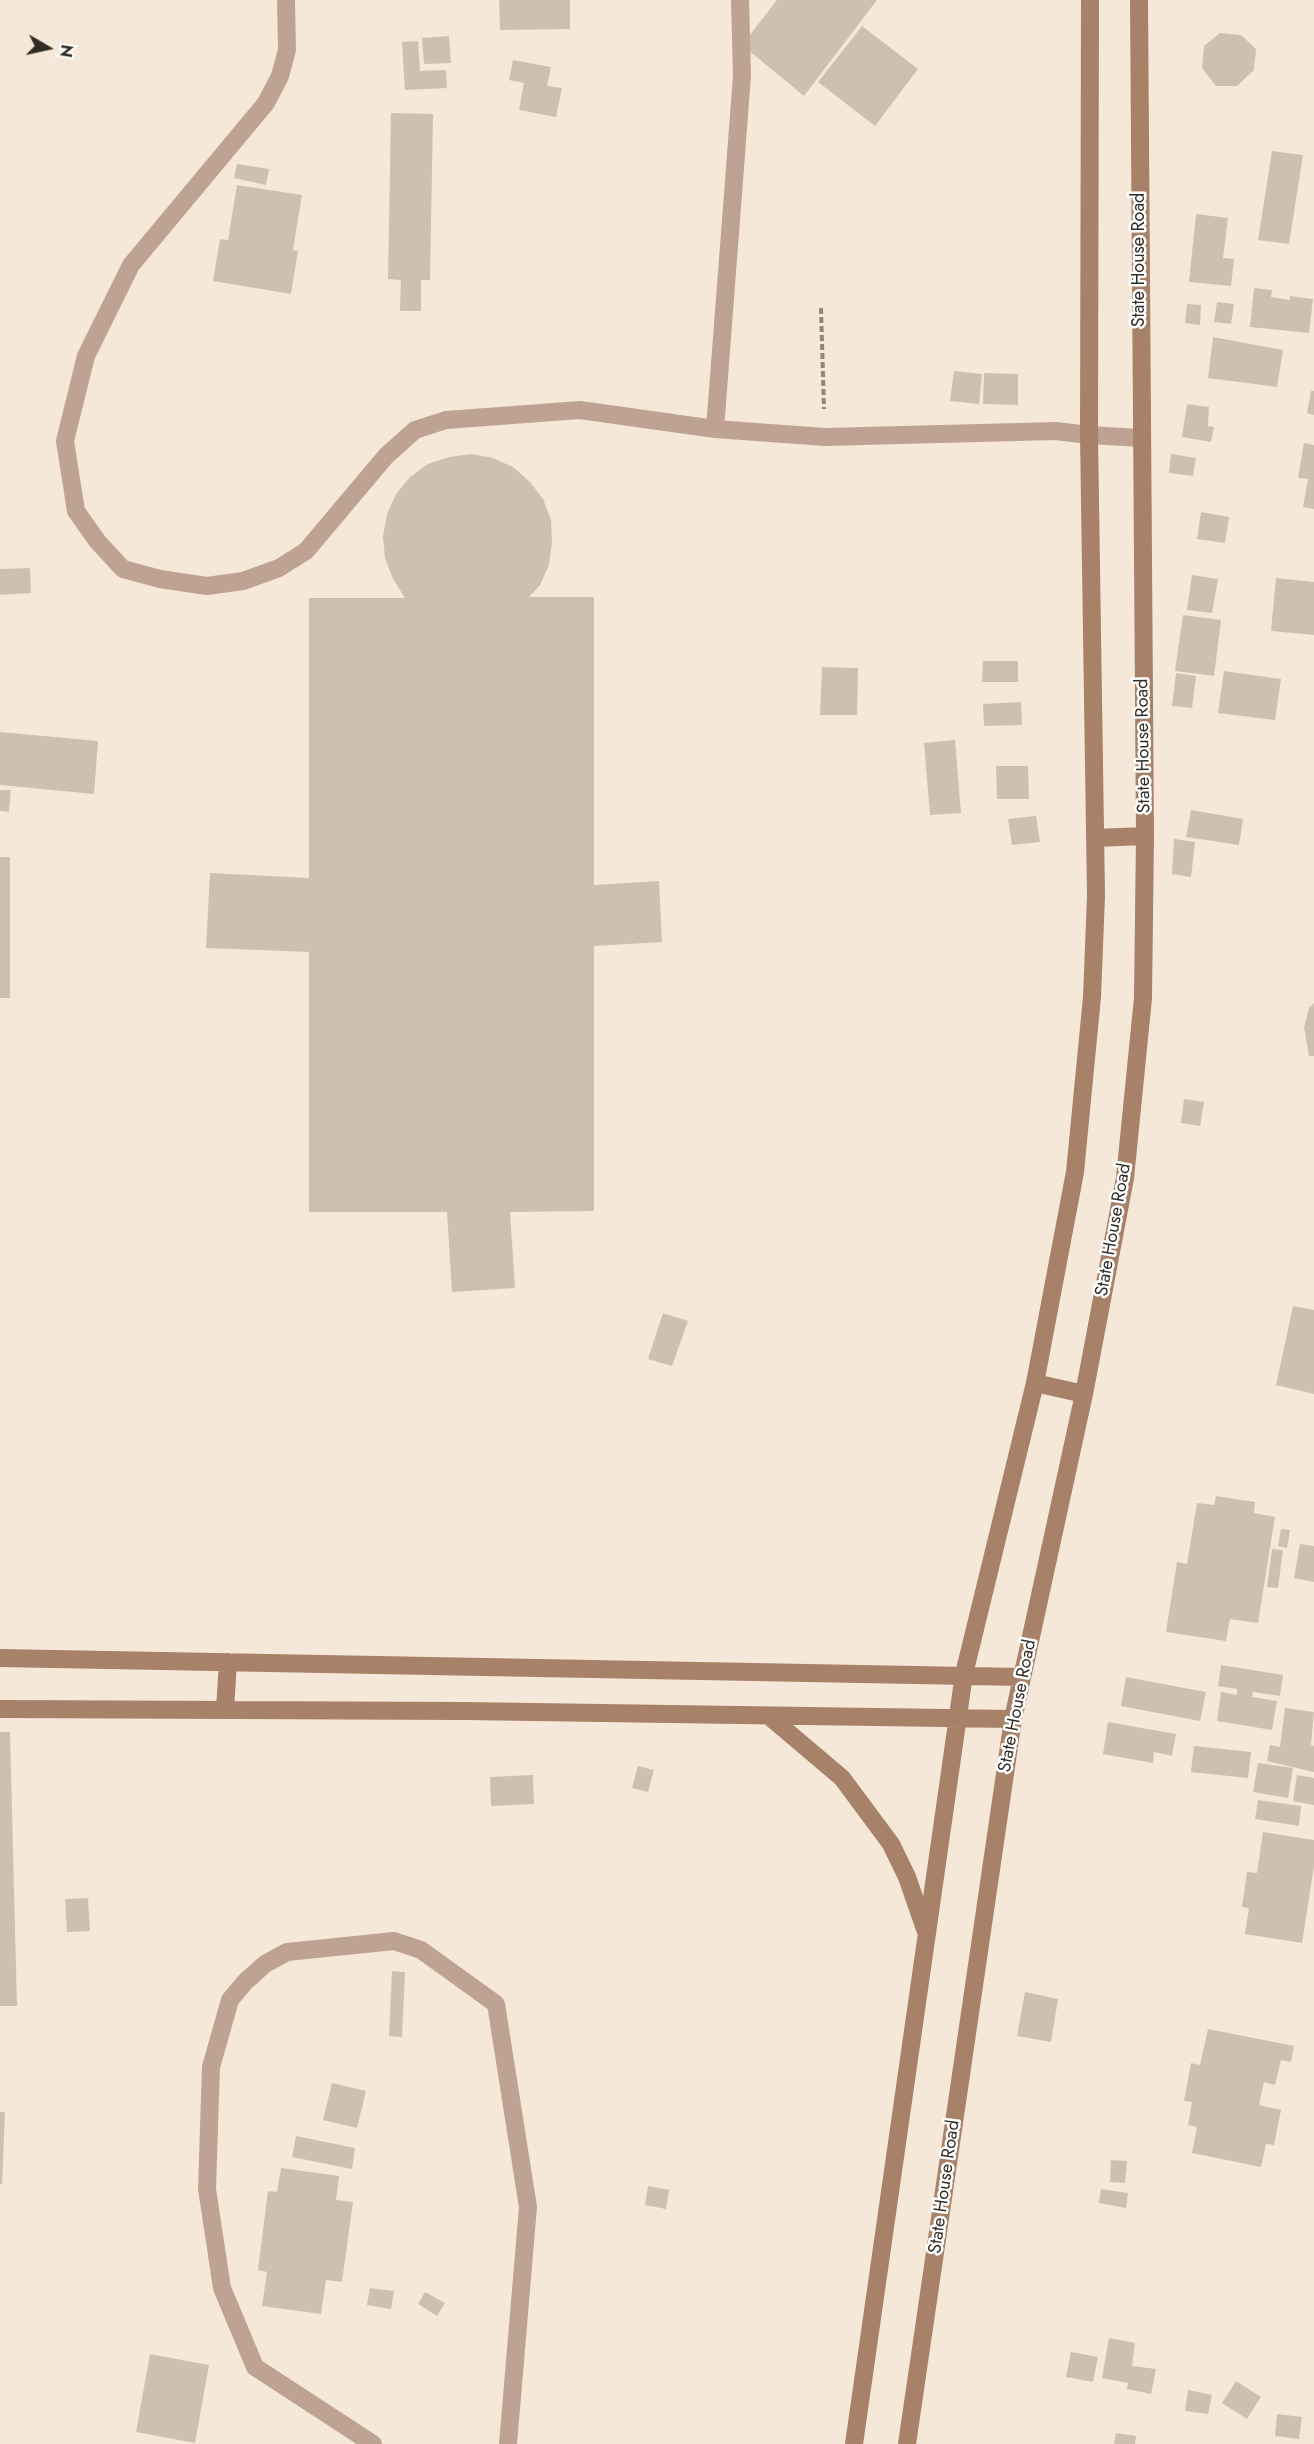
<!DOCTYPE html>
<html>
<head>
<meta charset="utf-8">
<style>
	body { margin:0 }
	#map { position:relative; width:1314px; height:2444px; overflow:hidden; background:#f5e8d8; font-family:Jost,sans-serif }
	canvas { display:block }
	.north { position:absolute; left:18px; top:18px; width:60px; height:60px; -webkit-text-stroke:4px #fff; paint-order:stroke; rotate:99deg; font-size:16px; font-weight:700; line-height:24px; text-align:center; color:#312c26 }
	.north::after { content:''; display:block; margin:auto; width:21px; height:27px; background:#312c26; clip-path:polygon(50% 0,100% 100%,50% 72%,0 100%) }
</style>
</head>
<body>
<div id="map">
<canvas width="1314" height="2444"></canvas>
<div class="north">N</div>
</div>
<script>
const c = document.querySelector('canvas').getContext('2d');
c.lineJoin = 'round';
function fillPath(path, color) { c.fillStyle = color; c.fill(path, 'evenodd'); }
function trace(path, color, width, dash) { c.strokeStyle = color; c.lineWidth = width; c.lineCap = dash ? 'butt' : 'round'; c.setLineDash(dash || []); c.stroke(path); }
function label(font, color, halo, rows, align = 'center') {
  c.font = font + ' Jost,sans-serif'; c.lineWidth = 5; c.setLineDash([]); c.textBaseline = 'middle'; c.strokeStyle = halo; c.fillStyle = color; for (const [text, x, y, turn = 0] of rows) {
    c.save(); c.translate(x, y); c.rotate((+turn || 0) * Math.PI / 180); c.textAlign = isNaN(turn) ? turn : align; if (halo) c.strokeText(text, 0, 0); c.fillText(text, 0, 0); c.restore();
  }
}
fillPath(new Path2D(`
	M499,0H570V29L500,30Z
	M777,0H877L804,96L742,45Z
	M862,26L918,69L875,126L818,82Z
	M1220,33L1241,35L1256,49L1254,70L1237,86H1216L1202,68L1204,46Z
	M449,36L451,63L424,64L422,38Z
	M418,41L420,71L446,70L447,88L405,90L402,42Z
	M513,60L551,67L547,86L562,88L556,117L519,110L524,83L509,80Z
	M391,113L433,114L430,280H421V311H400L401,280L388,279Z
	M1272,151L1303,155L1289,244L1258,240Z
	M237,164L269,169L266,185L234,178Z
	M237,185L302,195L293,250L298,251L291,294L213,281L220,239L228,240Z
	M1196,214L1228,218L1223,258L1234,259L1231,286L1189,282Z
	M1254,288L1272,290L1271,297L1290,300V296L1313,299L1309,333L1250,327Z
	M1217,302L1234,304L1231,324L1214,322Z
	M1187,304L1201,305L1200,325L1185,323Z
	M1213,337L1283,350L1277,387L1208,378Z
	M954,371L982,374L979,404L950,401Z
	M984,373L1018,374V405L983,404Z
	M1311,391H1314V415L1307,413Z
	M1187,404L1209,407L1208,426L1214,427L1211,442L1182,437Z
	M1304,443L1314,445V509L1303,507L1308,479L1298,478Z
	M471,454L493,458L513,467L530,482L543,499L551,520L552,543L549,565L540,585L529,597H594V885L659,881L662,942L594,946V1211L510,1212L515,1288L452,1292L447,1212H309V952L206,948L210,873L309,878V598H405L393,579L385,558L383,536L387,514L396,494L410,477L428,464L449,457Z
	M1171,454L1196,458L1193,476L1169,473Z
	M1201,512L1229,517L1225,543L1197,539Z
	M30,568L31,593L0,595V569Z
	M1192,575L1218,579L1212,613L1187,610Z
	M1276,578L1314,582V635L1271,631Z
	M1183,615L1221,620L1214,676L1175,671Z
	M983,661H1018V682H982Z
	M822,667L858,668L857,715H820Z
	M1224,671L1281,679L1275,720L1218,713Z
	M1176,673L1196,676L1192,708L1172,706Z
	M1021,702L1022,725L984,726L983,704Z
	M0,732L98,741L94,794L0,785Z
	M955,740L961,813L930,815L924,743Z
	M996,766H1028L1029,799H997Z
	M0,790H11L9,812L0,811Z
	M1191,810L1243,819L1239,845L1186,837Z
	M1036,816L1040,842L1012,845L1008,819Z
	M1174,839L1195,842L1191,877L1172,874Z
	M0,857H10V998H0Z
	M1314,1003V1056H1309L1304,1027L1309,1008Z
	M1184,1099L1204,1102L1200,1126L1181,1123Z
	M1293,1306L1314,1310V1394L1276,1385Z
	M663,1313L688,1321L672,1366L648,1359Z
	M1216,1496L1255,1502L1254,1513L1275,1517L1258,1623L1230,1619L1226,1641L1166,1632L1177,1562L1187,1564L1197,1503L1214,1505Z
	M1281,1529L1290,1530L1287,1548L1278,1546Z
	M1300,1544L1314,1546V1582L1294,1578Z
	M1272,1549L1283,1550L1278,1588L1267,1587Z
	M1221,1665L1283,1675L1280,1696L1253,1692L1252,1697L1277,1701L1272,1730L1217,1721L1221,1692L1237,1695V1689L1218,1686Z
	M1126,1677L1206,1692L1200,1721L1121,1706Z
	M1285,1708L1314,1712L1311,1745L1314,1746V1772L1267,1761L1270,1745L1280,1747Z
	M1108,1722L1176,1734L1172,1756L1154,1752L1153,1763L1103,1754Z
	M0,1732H10L17,2006H0Z
	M1194,1746L1251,1752L1248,1778L1191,1772Z
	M1258,1763L1293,1768L1288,1798L1253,1792Z
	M638,1766L654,1770L648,1792L632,1788Z
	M533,1775L534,1804L491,1806L490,1777Z
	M1297,1775L1314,1778V1805L1293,1801Z
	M1258,1800L1301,1806L1299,1826L1255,1819Z
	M1263,1832L1314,1840V1866L1302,1943L1245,1934L1249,1908L1242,1907L1247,1872L1257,1873Z
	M88,1898L90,1931L67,1932L65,1899Z
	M392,1971L405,1972L402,2037L389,2036Z
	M1025,1992L1058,1999L1051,2042L1017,2036Z
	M1208,2029L1294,2046L1291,2062L1281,2060L1275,2085L1264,2082L1259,2105L1281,2110L1274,2145L1266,2144L1261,2167L1192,2153L1197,2127L1188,2125L1192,2102L1184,2101L1191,2063L1200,2065Z
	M332,2083L366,2091L357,2128L323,2120Z
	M0,2112H5L2,2184H0Z
	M296,2136L355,2148L352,2169L292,2157Z
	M1111,2160L1127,2161L1125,2183L1110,2182Z
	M281,2168L339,2176L336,2200L353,2202L342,2282L326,2280L321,2314L262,2306L267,2272L258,2270L268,2191L277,2192Z
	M648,2186L669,2190L666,2209L645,2205Z
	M1101,2189L1128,2193L1126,2208L1099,2203Z
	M370,2288L394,2291L391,2309L367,2305Z
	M425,2292L445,2303L437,2316L418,2304Z
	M1109,2338L1135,2343L1132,2366L1156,2369L1151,2394L1127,2389L1128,2383L1102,2378Z
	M1071,2352L1098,2357L1093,2382L1066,2377Z
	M150,2354L209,2365L195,2443L136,2432Z
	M1236,2381L1261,2397L1247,2419L1222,2403Z
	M1188,2390L1212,2395L1208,2414L1185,2411Z
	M1277,2414L1302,2417L1299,2439L1275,2436Z
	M1116,2433L1136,2436L1135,2444H1114Z`), '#cdc0b1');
trace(new Path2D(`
	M821,308L824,409`), '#90877c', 4, [6, 3]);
trace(new Path2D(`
	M286,0L287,50L280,76L266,103L131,265L86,356L65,441L76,511L98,542L123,569L160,579L207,586L243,581L279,568L306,551L386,456L415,430L446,420L580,410L715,429L825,437L1056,431L1089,435
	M715,429L742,76L740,0`), '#bea393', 18);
trace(new Path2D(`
	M1089,435L1141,438
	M373,2444L255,2367L222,2288L207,2189L211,2067L230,2000L245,1982L265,1964L287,1952L394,1941L421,1950L496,2004L528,2207L508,2444`), '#bea393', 18);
trace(new Path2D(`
	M1095,838L1145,836
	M1035,1383L1084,1394
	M0,1658L1022,1677
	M0,1709L465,1711L1013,1719
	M225,1710L228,1662
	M770,1717L842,1778L891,1844L907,1877L925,1929
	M854,2444L964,1674L1035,1383L1075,1172L1092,997L1096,896L1089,435L1090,0
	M907,2444L1013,1719L1084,1394L1125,1178L1143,998L1145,836L1139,0`), '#a78168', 18);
label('18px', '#312c26', '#fff', [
	["State House Road",1140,260,-90],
	["State House Road",1144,746,-91],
	["State House Road",1114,1230,-80],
	["State House Road",1018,1706,-79],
	["State House Road",945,2187,-82]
]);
</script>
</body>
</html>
